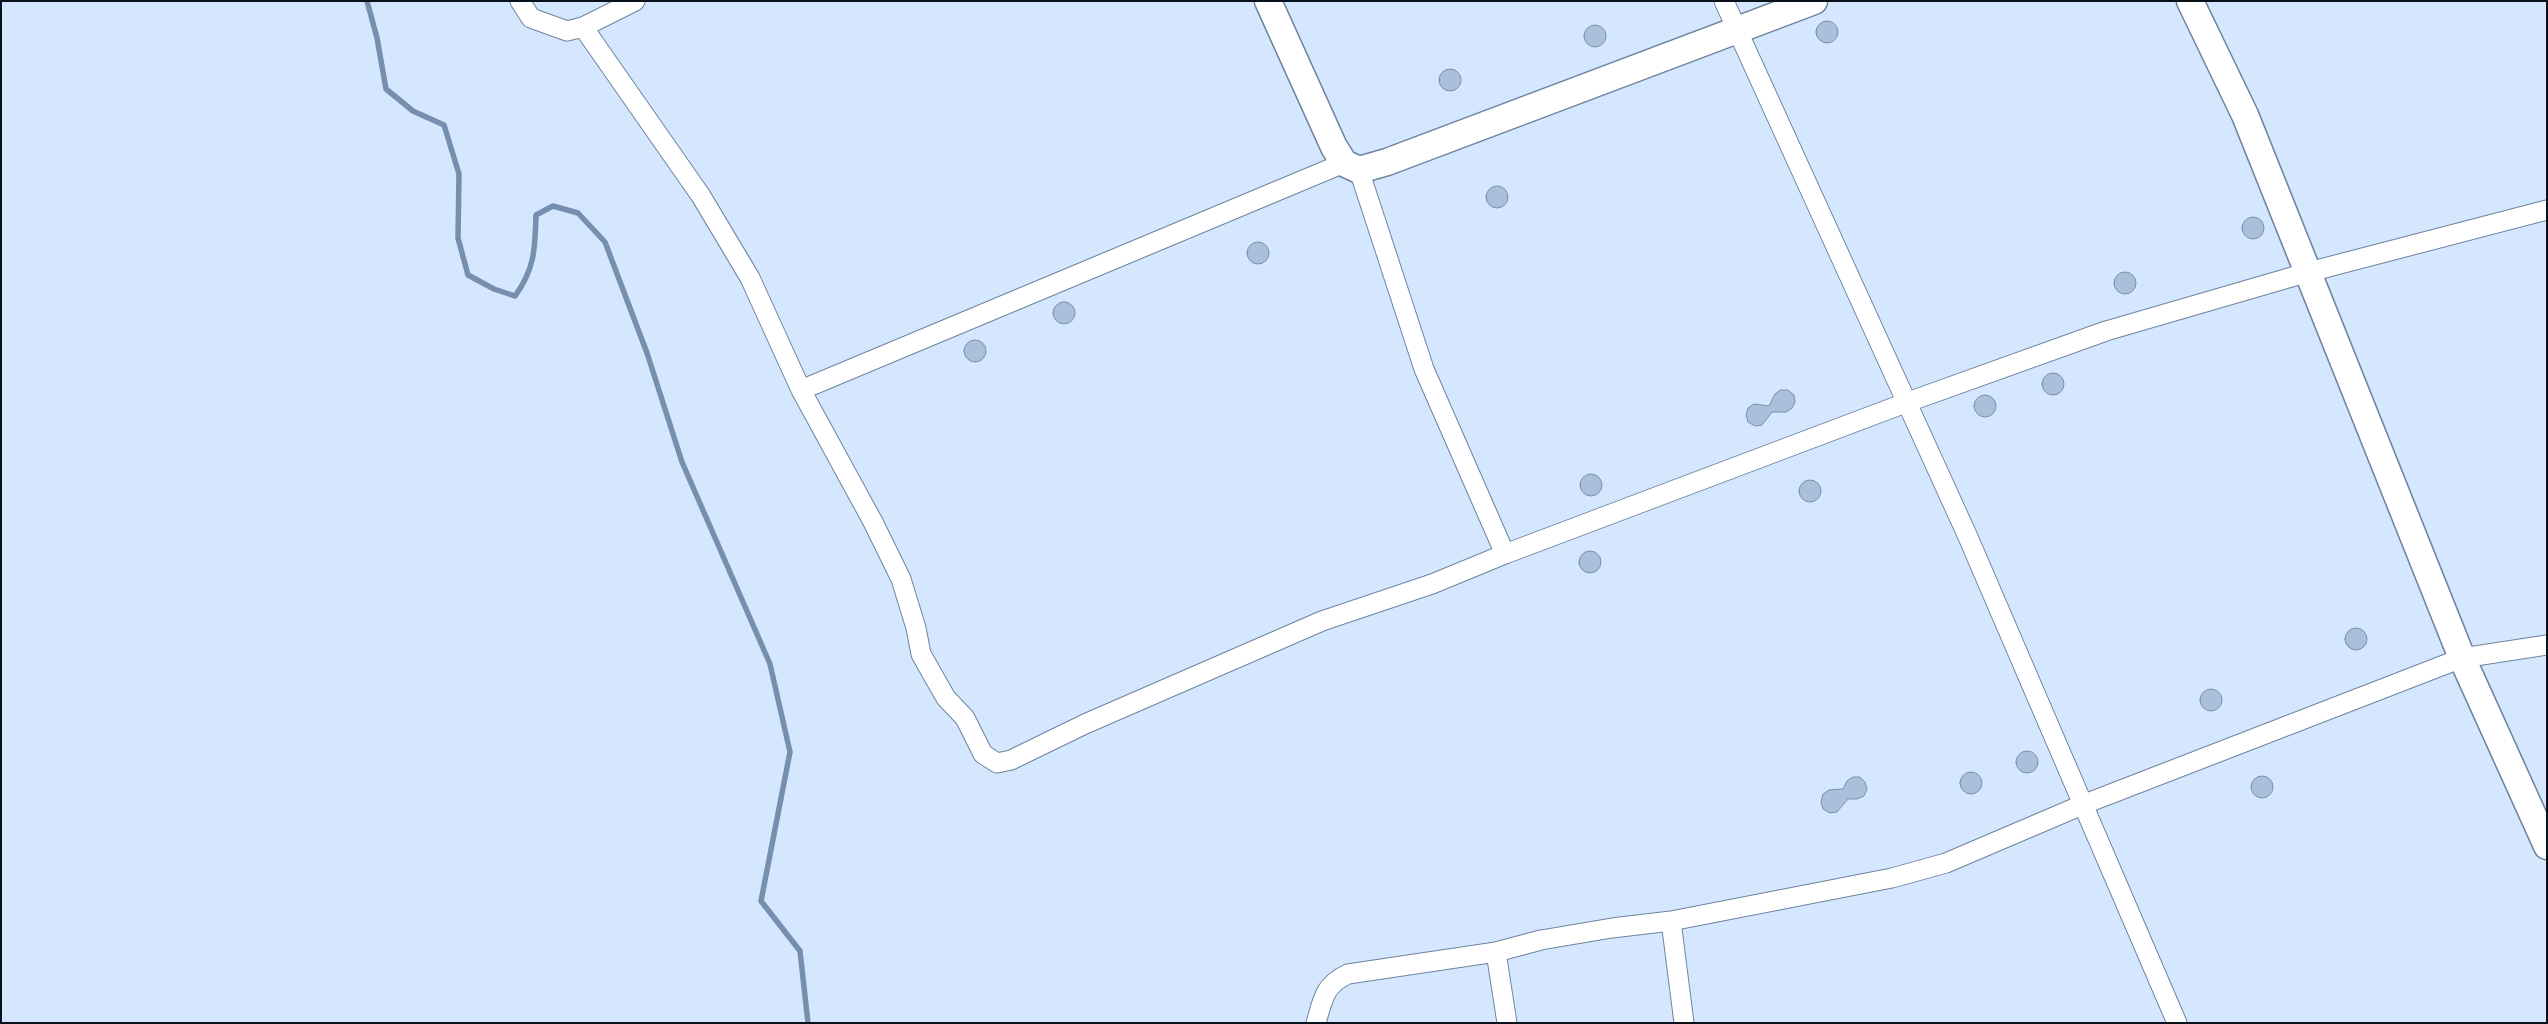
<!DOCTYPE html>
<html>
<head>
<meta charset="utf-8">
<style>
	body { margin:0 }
	#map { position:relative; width:2548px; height:1024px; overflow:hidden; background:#d4e7ff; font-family:Raleway,sans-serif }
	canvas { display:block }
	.frame { position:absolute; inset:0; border:2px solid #09111b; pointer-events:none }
</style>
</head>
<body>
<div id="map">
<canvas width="2548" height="1024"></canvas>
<div class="frame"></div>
</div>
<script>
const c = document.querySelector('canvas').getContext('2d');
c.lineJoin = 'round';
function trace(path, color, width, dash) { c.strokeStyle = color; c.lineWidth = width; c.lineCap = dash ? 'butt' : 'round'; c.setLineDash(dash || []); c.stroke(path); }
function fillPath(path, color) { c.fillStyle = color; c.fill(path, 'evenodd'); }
trace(new Path2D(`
	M367,1L377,38L386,89L413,111L444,125L459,174L458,238L468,275L494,289L515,296C535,269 535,248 536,215L553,206L578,213L605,242L647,353L682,462L770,664L790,752L761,901L800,951L808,1023`), '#768fae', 5.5);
const building = new Path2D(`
	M1816 32a11 11 0 1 1 22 0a11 11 0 1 1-22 0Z
	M1584 36a11 11 0 1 1 22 0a11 11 0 1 1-22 0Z
	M1439 80a11 11 0 1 1 22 0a11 11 0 1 1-22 0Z
	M1486 197a11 11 0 1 1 22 0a11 11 0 1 1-22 0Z
	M2242 228a11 11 0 1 1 22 0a11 11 0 1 1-22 0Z
	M1247 253a11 11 0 1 1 22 0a11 11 0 1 1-22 0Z
	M2114 283a11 11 0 1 1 22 0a11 11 0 1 1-22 0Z
	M1053 313a11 11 0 1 1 22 0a11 11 0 1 1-22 0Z
	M964 351a11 11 0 1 1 22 0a11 11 0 1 1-22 0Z
	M2042 384a11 11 0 1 1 22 0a11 11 0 1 1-22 0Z
	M1781,390H1788L1794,395L1795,402L1792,408L1786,412H1772L1762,425L1755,426L1748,422L1746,415L1748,408L1754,404L1769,406L1775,394Z
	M1974 406a11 11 0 1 1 22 0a11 11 0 1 1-22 0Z
	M1580 485a11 11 0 1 1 22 0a11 11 0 1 1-22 0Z
	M1799 491a11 11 0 1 1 22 0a11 11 0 1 1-22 0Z
	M1579 562a11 11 0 1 1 22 0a11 11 0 1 1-22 0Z
	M2345 639a11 11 0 1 1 22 0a11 11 0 1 1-22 0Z
	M2200 700a11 11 0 1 1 22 0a11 11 0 1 1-22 0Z
	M2016 762a11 11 0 1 1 22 0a11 11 0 1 1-22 0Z
	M1960 783a11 11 0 1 1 22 0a11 11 0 1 1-22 0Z
	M2251 787a11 11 0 1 1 22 0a11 11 0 1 1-22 0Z
	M1853,777H1860L1865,782L1867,789L1864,796L1857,799H1848L1837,812L1830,813L1823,809L1821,802L1823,794L1829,790L1843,789L1847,781Z`);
fillPath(building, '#a9c0dd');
trace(building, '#798faa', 1);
const street = new Path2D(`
	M520,1L531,18L567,31L583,27L635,1
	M1724,1L1968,537L2177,1023
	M583,27L701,196L750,278L801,390L873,522L901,579L916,628L921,654L930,670L946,698L965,718L983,754L997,763L1011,760L1085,724L1322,621L1432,584L1505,554L1908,402L2106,331L2309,272L2547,210
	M1359,170L1424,369L1505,554
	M801,390L1344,163
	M1671,921L1684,1023
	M1496,952L1507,1023
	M1316,1023C1323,999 1324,985 1348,974L1496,952L1541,940L1612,928L1671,921L1892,878L1946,863L2082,805L2462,658L2547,645`);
const secondary = new Path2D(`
	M1268,1L1334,147L1344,163L1359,170L1387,162L1814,1
	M2190,1L2245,115L2462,658L2547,846`);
trace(street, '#6e839e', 21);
trace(secondary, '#6e839e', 29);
trace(street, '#fff', 19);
trace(secondary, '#fff', 26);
</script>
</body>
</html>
